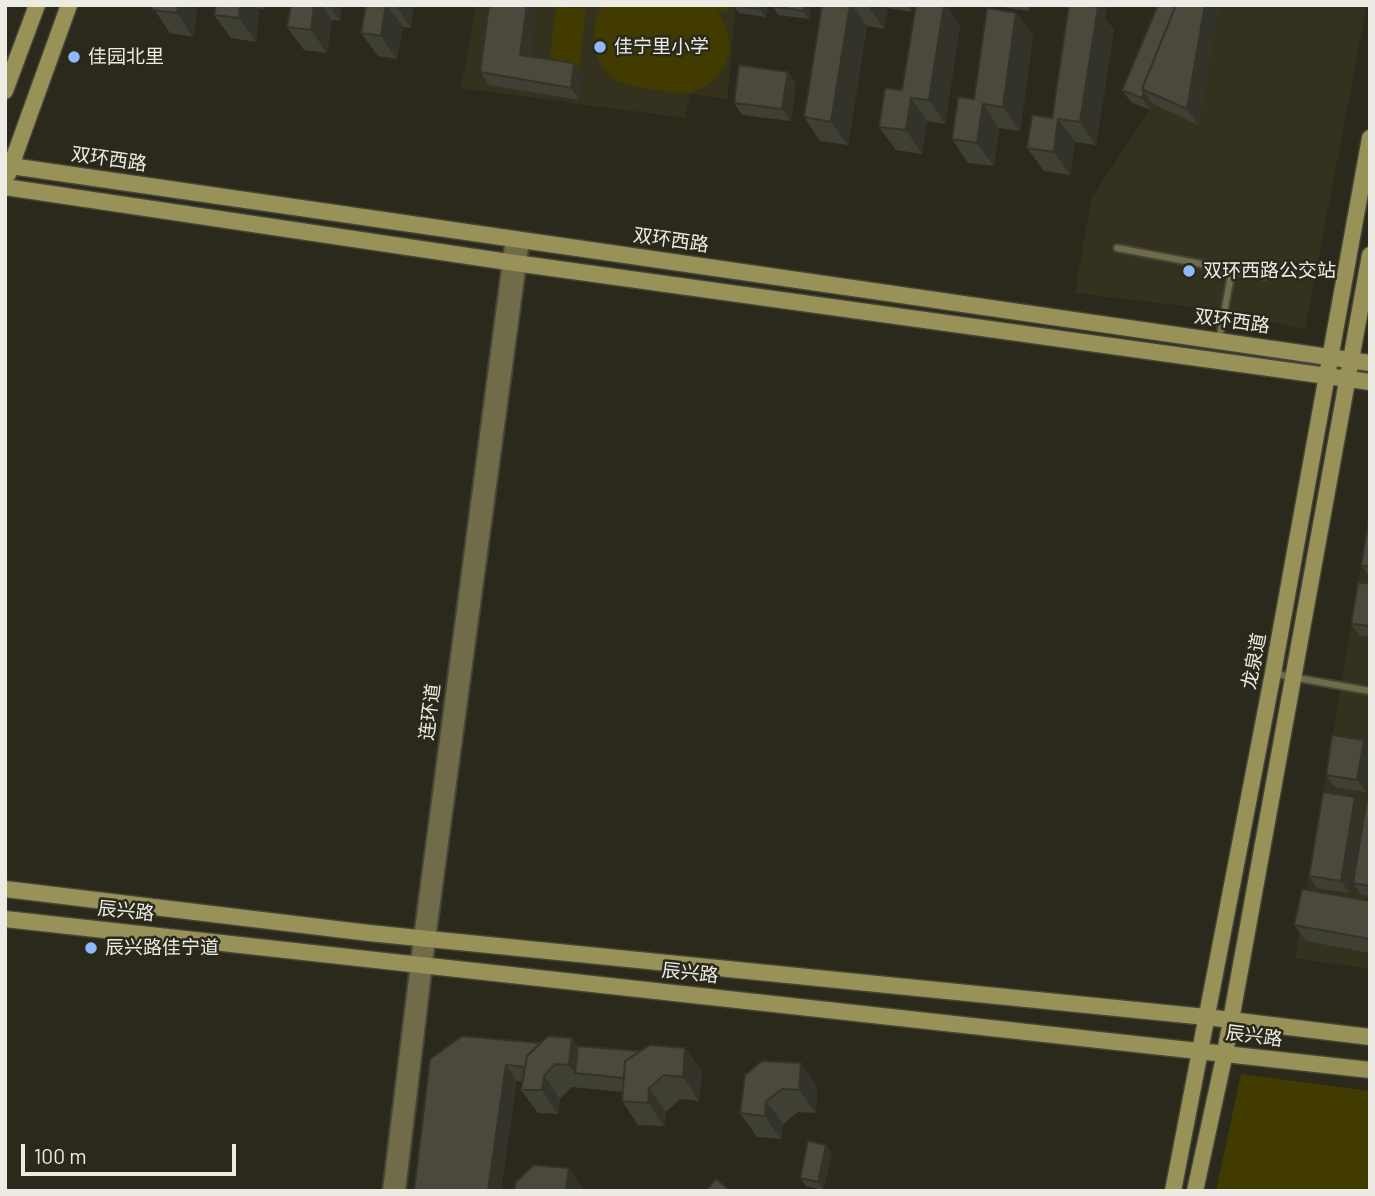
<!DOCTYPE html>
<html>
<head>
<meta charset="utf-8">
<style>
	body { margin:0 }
	#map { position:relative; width:1375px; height:1196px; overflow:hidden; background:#2a291c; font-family:Barlow,sans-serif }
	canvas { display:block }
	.frame { position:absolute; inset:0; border:7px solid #edece4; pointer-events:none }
	.scale { position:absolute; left:21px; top:1144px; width:215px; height:32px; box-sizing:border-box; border:4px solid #edece4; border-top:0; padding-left:9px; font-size:21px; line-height:24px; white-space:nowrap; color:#edece4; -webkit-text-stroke:5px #2a291c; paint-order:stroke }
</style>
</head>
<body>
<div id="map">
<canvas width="1375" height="1196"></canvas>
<div class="frame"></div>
<div class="scale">100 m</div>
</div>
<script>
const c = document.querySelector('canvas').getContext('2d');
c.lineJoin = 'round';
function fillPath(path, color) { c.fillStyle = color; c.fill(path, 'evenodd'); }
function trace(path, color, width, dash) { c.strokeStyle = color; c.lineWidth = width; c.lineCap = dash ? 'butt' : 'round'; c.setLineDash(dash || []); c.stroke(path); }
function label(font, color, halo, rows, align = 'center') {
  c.font = font + ' Barlow,"Noto Sans SC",sans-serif'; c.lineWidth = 5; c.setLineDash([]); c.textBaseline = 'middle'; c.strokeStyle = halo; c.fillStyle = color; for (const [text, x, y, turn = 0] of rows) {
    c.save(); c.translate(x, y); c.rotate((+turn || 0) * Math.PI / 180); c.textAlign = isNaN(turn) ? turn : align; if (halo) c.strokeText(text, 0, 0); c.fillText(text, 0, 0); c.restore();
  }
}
fillPath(new Path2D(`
	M476,5H736L727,99L690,94L685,118L461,88Z
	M1194,5H1367L1305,329L1200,308L1075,293L1091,199L1153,105Z
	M1370,514V969L1295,958Z`), '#34321e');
fillPath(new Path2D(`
	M603,5H729L727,12L717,11C724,20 729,34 730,46C730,68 707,92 685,93C677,94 623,85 617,81C591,65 588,29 603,5Z
	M556,6L586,9L579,68L549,65Z
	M1241,1074L1370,1091V1191H1216Z`), '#413b00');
const lane = new Path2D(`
	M1117,248L1265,276
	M1219,340L1232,270
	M1275,674L1370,691`);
const street = new Path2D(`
	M389,1191L420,938L512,238
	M399,1191L429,939L523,240`);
const secondary = new Path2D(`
	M5,91L37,5
	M5,167L11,166L1370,363
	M8,174L69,5
	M5,187L508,262L1370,382
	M5,889L369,933L1206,1017L1370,1037
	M5,919L1370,1070
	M1173,1191L1273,673L1370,138
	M1195,1191L1225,1053L1370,255`);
trace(lane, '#454438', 10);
trace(street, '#454438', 16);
trace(secondary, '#454438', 19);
trace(lane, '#706c49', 6);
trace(street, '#706c49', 12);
trace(secondary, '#989258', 16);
fillPath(new Path2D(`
	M151,5L197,10L193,37L170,33Z
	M216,5H265L264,9L259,8L256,42L231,38L214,15Z
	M291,5H342L340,21L332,20L327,53L304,50L287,27Z
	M366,5H414L411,28L403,27L397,59L378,56L361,33Z
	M537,5L530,57L574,63L582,75L579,100L489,85L480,72Z
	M733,5H768L766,17L739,13Z
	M772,5H811L809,19L778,15Z
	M822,5H912L911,12L888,8L884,29L867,26L848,145L820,141L804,117Z
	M916,5H946L960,26L945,124L927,121L922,154L896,150L879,127L902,90Z
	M1005,5H1030L1029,11L1007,8Z
	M1065,5H1107L1105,18L1114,30L1096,145L1075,142L1070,175L1044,171L1027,148L1052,118L1068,9Z
	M1219,6L1198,125L1153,104L1150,110L1131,102L1122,90Z
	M1016,13L1033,36L1020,131L999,128L994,166L968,163L952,139L974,99Z
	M788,72L796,84L791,121L742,115L734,103Z
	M1370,513V577L1361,565Z
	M1370,584V637L1360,636L1351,624Z
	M1332,735L1366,792L1334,787L1326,775Z
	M1355,797L1363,809L1349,893L1317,888L1309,876Z
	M1370,799V896L1361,895L1353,883Z
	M1370,901V953L1306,941L1294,925Z
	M578,1046L640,1051L685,1048L702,1072L699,1101L680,1099L666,1112L664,1126L638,1125L622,1101V1092L572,1087L560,1099L558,1114L538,1113L521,1090L523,1082L430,1059Z
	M745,1075L817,1087L816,1113L798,1112L783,1124L781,1139L757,1137L740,1113Z
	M832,1153L823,1190L806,1186L800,1178Z`), '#403f34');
fillPath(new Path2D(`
	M178,5H194L197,10L193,37L177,13Z
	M240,5H257L259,8L256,42L239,18Z
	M314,5H322L332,20L327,53L311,30Z
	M329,5H342L340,21Z
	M386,5H387L403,27L397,59L381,36Z
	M395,5H414L411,28Z
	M527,5H537L529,67L520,55Z
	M761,5H768L766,17L760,9Z
	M804,5H811L809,19L803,11Z
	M850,5H852L867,26L848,145L831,122Z
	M885,5L888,8L884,29L868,6Z
	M906,5H912L911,12Z
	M944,5H946L960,26L945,124L929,100Z
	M1087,5H1107L1105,18L1114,30L1096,145L1080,122Z
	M1205,5L1219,6L1198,125L1187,109Z
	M1016,13L1033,36L1020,131L1003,107Z
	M574,63L582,75L579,100L571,88Z
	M788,72L796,84L791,121L782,109Z
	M1144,92L1153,104L1150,110L1142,98Z
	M911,98L927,121L922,154L906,130Z
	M983,104L999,128L994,166L977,143Z
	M1058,119L1075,142L1070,175L1054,152Z
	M1364,740L1370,748V767L1366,792L1357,780Z
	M1355,797L1363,809L1349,893L1341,881Z
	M572,1038L589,1062L575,1073L569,1065Z
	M685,1048L702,1072L699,1101L683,1077Z
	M801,1063L817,1087L816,1113L799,1090Z
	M506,1065L517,1081L501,1191H488Z
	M544,1076L560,1099L558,1114L542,1090Z
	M649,1088L666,1112L664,1126L648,1103Z
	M766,1101L783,1124L781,1139L765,1116Z
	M826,1145L832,1153L823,1190L818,1182Z
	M569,1168L585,1191H566Z`), '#34332a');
const building = new Path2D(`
	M151,5H178L177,13L153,10Z
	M216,5H240L239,18L214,15Z
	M291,5H314L311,30L287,27Z
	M366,5H386L381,36L361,33Z
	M489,5H527L520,55L574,63L571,88L480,72Z
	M733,5H761L760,9Z
	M772,5H804L803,11L772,6Z
	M822,5H850L831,122L804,117Z
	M916,5H944L929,100L911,98L906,130L879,127L885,88L902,90Z
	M1069,5H1087L1098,7L1080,122L1058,119L1054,152L1027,148L1032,115L1052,118Z
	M1158,5H1176L1142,89L1144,92L1142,98L1122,90Z
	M1176,5H1205L1187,109L1142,89Z
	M987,8L1016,13L1003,107L983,104L977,143L952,139L958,97L974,99Z
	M739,65L788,72L782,109L734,103Z
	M1370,513V567L1361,565Z
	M1358,582L1370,584V626L1351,624Z
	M1332,735L1364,740L1357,780L1326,775Z
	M1323,792L1355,797L1341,881L1309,876Z
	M1367,799H1370V886L1353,883Z
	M1302,889L1370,901V939L1294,925Z
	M462,1036L541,1043L527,1056L525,1067L506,1065L488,1191H414L430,1059Z
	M548,1036L572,1038L569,1065L555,1064L544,1076L542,1090H521L527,1056Z
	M650,1045L685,1048L683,1077L664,1075L649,1088L648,1103L622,1101L625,1061Z
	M578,1046L640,1051L625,1061L624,1078L575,1073Z
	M762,1061L801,1063L799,1090L782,1089L766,1101L765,1116L740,1113L745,1075Z
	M808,1141L826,1145L818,1182L800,1178Z
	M534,1165L569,1168L566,1190L514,1191L516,1182Z
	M716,1179L731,1191H706Z`);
fillPath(building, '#4a493c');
trace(building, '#34332a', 2);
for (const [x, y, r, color] of [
	[600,47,7,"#8eb9fc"],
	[74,57,7,"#8eb9fc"],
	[1189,271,7,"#8eb9fc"],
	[91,948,7,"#8eb9fc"]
]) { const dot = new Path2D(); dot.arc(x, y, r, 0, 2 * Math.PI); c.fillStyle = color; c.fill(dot); trace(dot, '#2a291c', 2.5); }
label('19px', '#edece4', '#2a291c', [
	["佳宁里小学",614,47],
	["佳园北里",88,57],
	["双环西路公交站",1203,271],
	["辰兴路佳宁道",105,948]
], 'left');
label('19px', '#edece4', '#2a291c', [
	["双环西路",109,159,8],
	["双环西路",671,240,8],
	["双环西路",1232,321,8],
	["龙泉道",1254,661,-79],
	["连环道",430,712,-83],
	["辰兴路",126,911,6],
	["辰兴路",690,973,6],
	["辰兴路",1254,1036,7]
]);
</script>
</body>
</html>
